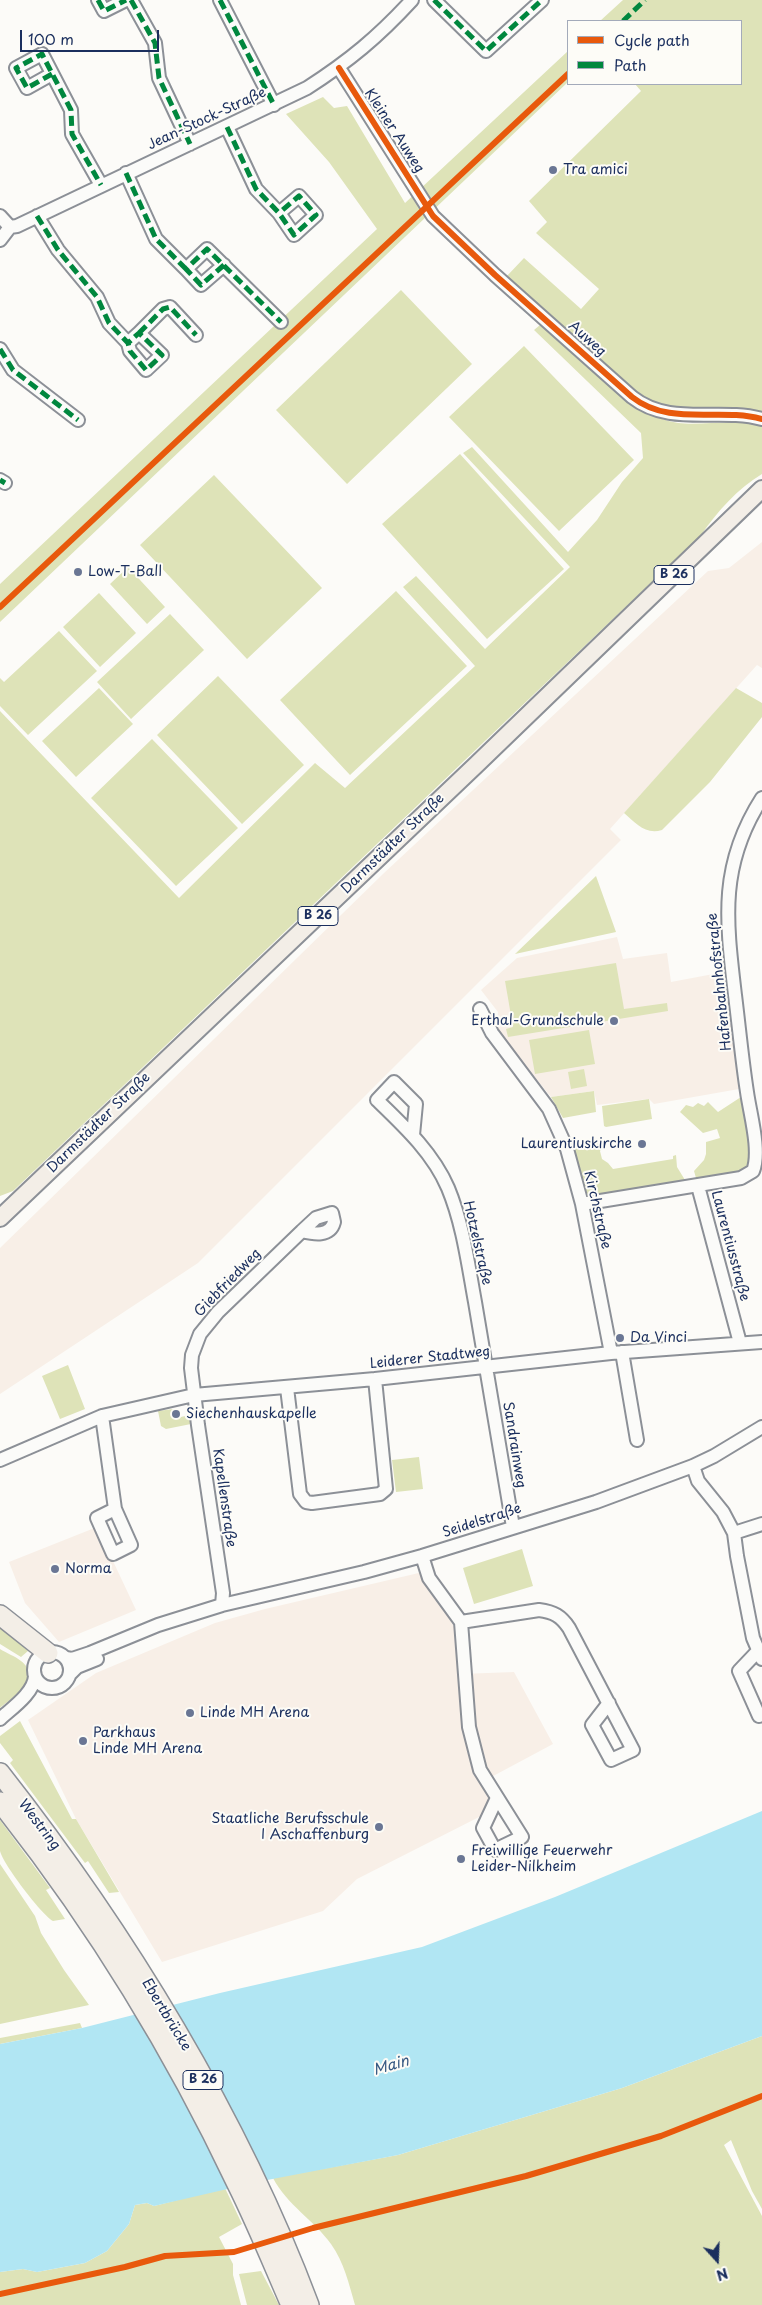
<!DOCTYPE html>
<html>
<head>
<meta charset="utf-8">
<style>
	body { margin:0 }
	#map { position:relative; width:762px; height:2305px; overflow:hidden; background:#fcfbf8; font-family:"Playpen Sans",sans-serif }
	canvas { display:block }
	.legend { position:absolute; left:567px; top:20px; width:175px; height:65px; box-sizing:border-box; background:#fdfcf7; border:1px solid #a3aaba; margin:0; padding:6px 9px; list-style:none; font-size:15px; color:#1b2f5e }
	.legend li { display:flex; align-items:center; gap:10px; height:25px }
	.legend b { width:25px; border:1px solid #a3aaba }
	.north { position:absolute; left:692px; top:2235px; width:50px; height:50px; -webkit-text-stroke:4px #fdfcf7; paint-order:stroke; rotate:160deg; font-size:14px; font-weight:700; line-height:20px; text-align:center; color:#1b2f5e }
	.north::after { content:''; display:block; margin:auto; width:18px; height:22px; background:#1b2f5e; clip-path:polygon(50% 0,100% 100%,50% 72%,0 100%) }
	.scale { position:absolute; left:20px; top:30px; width:139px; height:22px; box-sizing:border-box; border:2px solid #1b2f5e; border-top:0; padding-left:6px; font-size:15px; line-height:18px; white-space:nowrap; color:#1b2f5e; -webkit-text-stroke:4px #fdfcf7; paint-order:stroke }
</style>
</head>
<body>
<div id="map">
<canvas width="762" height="2305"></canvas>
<ul class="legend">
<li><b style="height:6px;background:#e8590c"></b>Cycle path</li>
<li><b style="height:6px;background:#00873e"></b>Path</li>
</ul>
<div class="north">N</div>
<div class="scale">100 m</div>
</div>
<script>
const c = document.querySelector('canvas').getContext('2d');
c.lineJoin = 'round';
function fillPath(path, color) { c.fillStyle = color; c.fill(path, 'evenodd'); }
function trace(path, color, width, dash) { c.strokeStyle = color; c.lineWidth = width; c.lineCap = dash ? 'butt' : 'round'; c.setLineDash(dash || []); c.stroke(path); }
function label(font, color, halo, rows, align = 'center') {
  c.font = font + ' "Playpen Sans",sans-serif'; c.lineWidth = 4; c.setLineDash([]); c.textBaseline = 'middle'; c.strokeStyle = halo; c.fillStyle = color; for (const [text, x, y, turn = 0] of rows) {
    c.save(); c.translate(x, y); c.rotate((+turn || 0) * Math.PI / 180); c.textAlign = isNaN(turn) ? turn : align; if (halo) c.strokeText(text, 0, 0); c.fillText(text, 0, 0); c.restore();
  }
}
fillPath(new Path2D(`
	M762,542V668L757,665L610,829L621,840L198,1263L0,1394V1248L384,873L708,571L729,568Z
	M617,937L623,959L667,953L671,982L724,972L739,1089L654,1104L649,1099L597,1105L594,1091L551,1097L496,1030L498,1012L481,990L517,958Z
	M97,1527L136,1610L59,1642L25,1603L9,1562Z
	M423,1572L457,1632L461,1674L514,1672L553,1744L482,1782L491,1799L483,1815L357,1879L323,1911L162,1962L76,1819L28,1720L96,1673L215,1623L265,1609Z`), '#f8efe7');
fillPath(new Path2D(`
	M623,0H762V415L750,411L665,406L640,396L506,277L524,258L581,309L599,289L536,233L547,222L529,201L641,91L635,84H741V21H600Z
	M568,51V82L0,622V584L377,229L329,162L286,114L323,97L334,108L347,106L405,203Z
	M401,290L472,364L347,484L276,410Z
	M540,325L548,327C584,361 627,415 678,423C702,426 742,418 762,427V474C737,489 718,511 701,535L13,1191L0,1196V711L179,898L315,763L345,788L475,666L403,587L416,576L485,649L570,567L463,453L472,447L568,552L597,520L622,482L643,458L641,433L534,330Z
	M524,346L634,460L559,531L449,417Z
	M460,454L564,569L487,639L382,524Z
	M214,475L322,588L247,659L140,545Z
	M128,567L165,607L147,624L110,584Z
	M396,591L467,666L350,775L280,700Z
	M99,593L136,633L100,667L63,627Z
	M170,614L204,650L131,719L97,682Z
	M59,631L97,671L28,735L0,706V678L4,682Z
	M218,676L304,765L242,824L157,735Z
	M99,688L133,724L76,777L42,741Z
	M736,688L762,703V717L710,782L662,830C645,835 636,823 624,813Z
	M152,739L238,828L176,886L91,798Z
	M596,876L616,932L515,954Z
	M616,963L624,1009L667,1003L668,1011L508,1037L506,1029L513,1027L505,981Z
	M589,1030L595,1064L535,1074L529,1040Z
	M584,1069L587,1086L571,1089L568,1072Z
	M594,1091L596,1112L563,1118L551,1097Z
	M741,1097L751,1158L746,1168L740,1173L589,1200L573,1147L606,1140V1144L600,1151L602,1159L608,1163L613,1169L673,1159V1156L676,1155L677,1167L685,1180L696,1178L694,1171L704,1160L706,1154V1142L720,1138L717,1129L703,1133L680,1112L686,1105L693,1107L698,1103L704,1106L708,1102L718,1112Z
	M649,1099L652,1119L606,1127L604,1126L602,1106Z
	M68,1365L85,1409L60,1419L42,1376Z
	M173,1409L172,1413L176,1418L190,1415L191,1424L166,1429L161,1426L158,1411Z
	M419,1457L423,1489L396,1492L392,1460Z
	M522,1549L533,1586L474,1604L463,1568Z
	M0,1624L28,1651L21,1657L0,1644Z
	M0,1649C6,1653 15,1656 21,1661C43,1678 12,1698 0,1708Z
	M20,1721L72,1819H76L119,1892L109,1893L88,1861L85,1863L10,1763L13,1760L0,1743V1736Z
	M0,1820L50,1888L46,1890L65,1919L53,1921C41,1914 3,1864 0,1851C0,1841 0,1829 0,1820Z
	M0,1864L35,1916L41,1933L64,1970L89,2005L0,2024Z
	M80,2023L82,2028L0,2044V2038Z
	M762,2036V2209L752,2191L731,2140L724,2145L762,2216V2305H355C349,2284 344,2262 331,2244C314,2220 287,2205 273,2178L398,2155L622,2088Z
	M225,2188L242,2224L219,2237L233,2264V2275L241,2305H0V2272L23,2269L37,2272L85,2263L107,2251L129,2224L135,2205L147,2203L154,2206Z
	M261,2271L279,2305H247L239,2274Z`), '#dee3b8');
fillPath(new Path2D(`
	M762,1811V2036L622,2088L398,2155L262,2181L154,2206L147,2203L135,2205L129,2224L107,2251L85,2263L37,2272L23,2269L0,2272V2044L82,2028L220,1993L422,1947L555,1897Z`), '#b1e6f3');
const minor = new Path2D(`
	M98,0L104,11L126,0
	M131,0L155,43L159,78L190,144
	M220,0L274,105
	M434,0L486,51L542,0
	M339,68L433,216L495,275L632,397C670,427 719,407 762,419
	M52,74L27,88L16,68L42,54L71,110L72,134L101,185
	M227,127L256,189L279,213L294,235L316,215L299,196L279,213
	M126,173L156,239L186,269
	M0,216L10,227
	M37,216L58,250L97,297L109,323L128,343L130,351L146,370L162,355L139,333L128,343
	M0,240L10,227L17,226L307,88C349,61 378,37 412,0
	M224,265L201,285L186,269L207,249L281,322
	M139,333L163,309L170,307L196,335
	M0,349L13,370L78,420
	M0,480L5,483
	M480,1009L492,1033L549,1109L567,1149L582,1204L611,1353
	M413,1135L416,1104L394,1082L377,1100C404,1126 433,1153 448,1188C463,1224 468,1264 475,1302C488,1377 500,1452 513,1527
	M698,1186L740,1343
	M582,1204L741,1178L753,1171C761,1151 750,1114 747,1092C742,1060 739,1027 735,995C726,919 719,865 762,798
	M622,1352L637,1440
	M287,1388L300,1494L306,1502L312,1503L380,1494L386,1489L375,1379
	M102,1416L115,1509L97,1518L113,1554L131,1545L115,1509
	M0,1460L102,1416L194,1395L375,1379L611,1353L762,1342
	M693,1466L698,1481L723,1512L734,1533L737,1556L753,1638L762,1659
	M734,1533L762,1524
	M422,1556L429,1578L461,1622L469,1727L480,1770L522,1837L495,1850L483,1828L497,1798
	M222,1605L223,1593L198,1425L191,1368L192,1355L200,1334L218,1312L302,1231C314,1234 330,1237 334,1222L332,1213L316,1218L302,1231
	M461,1622L539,1610C554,1612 561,1616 569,1628L633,1750L611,1760L592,1725L609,1703
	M758,1651L739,1671L759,1716L762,1715
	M34 1670a18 18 0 1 1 36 0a18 18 0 1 1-36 0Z
	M66,1658L72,1659L90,1653L158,1625L222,1605L364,1572L422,1556L596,1502L693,1466L714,1456L762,1427
	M70,1674L77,1667L97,1659
	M0,1719C12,1708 34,1693 35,1676`);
const major = new Path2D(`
	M0,1218L477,764L762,489`);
const highway = new Path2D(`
	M0,1615L48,1653
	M0,1773C125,1932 238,2116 309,2305
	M0,1802C93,1919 173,2049 237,2184C257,2224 273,2264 291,2305`);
trace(minor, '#8c9097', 16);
trace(major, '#8c9097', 20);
trace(highway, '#8c9097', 22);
trace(minor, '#fbfbf9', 12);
trace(major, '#f3eee7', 16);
trace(highway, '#f3eee7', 19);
trace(new Path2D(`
	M98,0L104,11L126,0
	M131,0L155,43L159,78L190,144
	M220,0L274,105
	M434,0L486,51L542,0
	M623,21L645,0
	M52,74L27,88L16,68L42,54L71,110L72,134L101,185
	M227,127L256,189L279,213L294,235L316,215L299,196L279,213
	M126,173L156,239L186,269
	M37,216L58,250L97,297L109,323L128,343L130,351L146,370L162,355L139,333L128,343
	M224,265L201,285L186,269L207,249L281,322
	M139,333L163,309L170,307L196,335
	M0,349L13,370L78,420
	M0,480L5,483`), '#00873e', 5, [10, 5]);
trace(new Path2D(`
	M339,68L433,216L495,275L632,397C670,427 719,407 762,419
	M0,607L568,74
	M0,2294L125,2267L165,2256L234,2252L313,2228L526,2176L661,2136L762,2096`), '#e8590c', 6);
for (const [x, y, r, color] of [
	[553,170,5,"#6a7694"],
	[78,572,5,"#6a7694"],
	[614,1021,5,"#6a7694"],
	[642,1144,5,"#6a7694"],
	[620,1338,5,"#6a7694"],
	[176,1414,5,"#6a7694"],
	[55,1569,5,"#6a7694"],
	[190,1713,5,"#6a7694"],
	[83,1741,5,"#6a7694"],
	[379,1827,5,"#6a7694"],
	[461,1859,5,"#6a7694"]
]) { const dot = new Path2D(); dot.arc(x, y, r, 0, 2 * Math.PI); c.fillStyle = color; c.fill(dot); trace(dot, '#fdfcf7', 2); }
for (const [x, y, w] of [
	[674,575,40],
	[318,916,40],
	[203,2080,40]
]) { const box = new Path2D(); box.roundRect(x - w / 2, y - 9.5, w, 19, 4); c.fillStyle = '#fdfcf7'; c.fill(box); trace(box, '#1b2f5e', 1); }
label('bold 12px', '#1b2f5e', null, [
	["B 26",674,575],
	["B 26",318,916],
	["B 26",203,2080]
]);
label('14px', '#1b2f5e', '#fdfcf7', [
	["Jean-Stock-Straße",207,119,-25],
	["Kleiner Auweg",394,131,57],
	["Auweg",587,339,42],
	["Darmstädter Straße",393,844,-44],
	["Hafenbahnhofstraße",720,982,-96],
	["Darmstädter Straße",99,1123,-44],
	["Kirchstraße",597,1210,77],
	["Hotzelstraße",477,1243,77],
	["Laurentiusstraße",730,1246,75],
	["Giebfriedweg",228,1283,-46],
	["Leiderer Stadtweg",430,1358,-6],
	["Sandrainweg",514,1445,81],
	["Kapellenstraße",224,1498,82],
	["Seidelstraße",482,1521,-18],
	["Westring",39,1825,53],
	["Ebertbrücke",166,2015,59]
]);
label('14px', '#1b2f5e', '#fdfcf7', [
	["Tra amici",563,170],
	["Low-T-Ball",88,572],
	["Erthal-Grundschule",604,1021,"right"],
	["Laurentiuskirche",632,1144,"right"],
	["Da Vinci",630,1338],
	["Siechenhauskapelle",186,1414],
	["Norma",65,1569],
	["Linde MH Arena",200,1713],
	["Parkhaus",93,1733],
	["Linde MH Arena",93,1749],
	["Staatliche Berufsschule",369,1819,"right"],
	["I Aschaffenburg",369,1835,"right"],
	["Freiwillige Feuerwehr",471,1851],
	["Leider-Nilkheim",471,1867]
], 'left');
label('italic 15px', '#385a83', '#fdfcf7', [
	["Main",391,2066,-16]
]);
</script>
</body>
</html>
